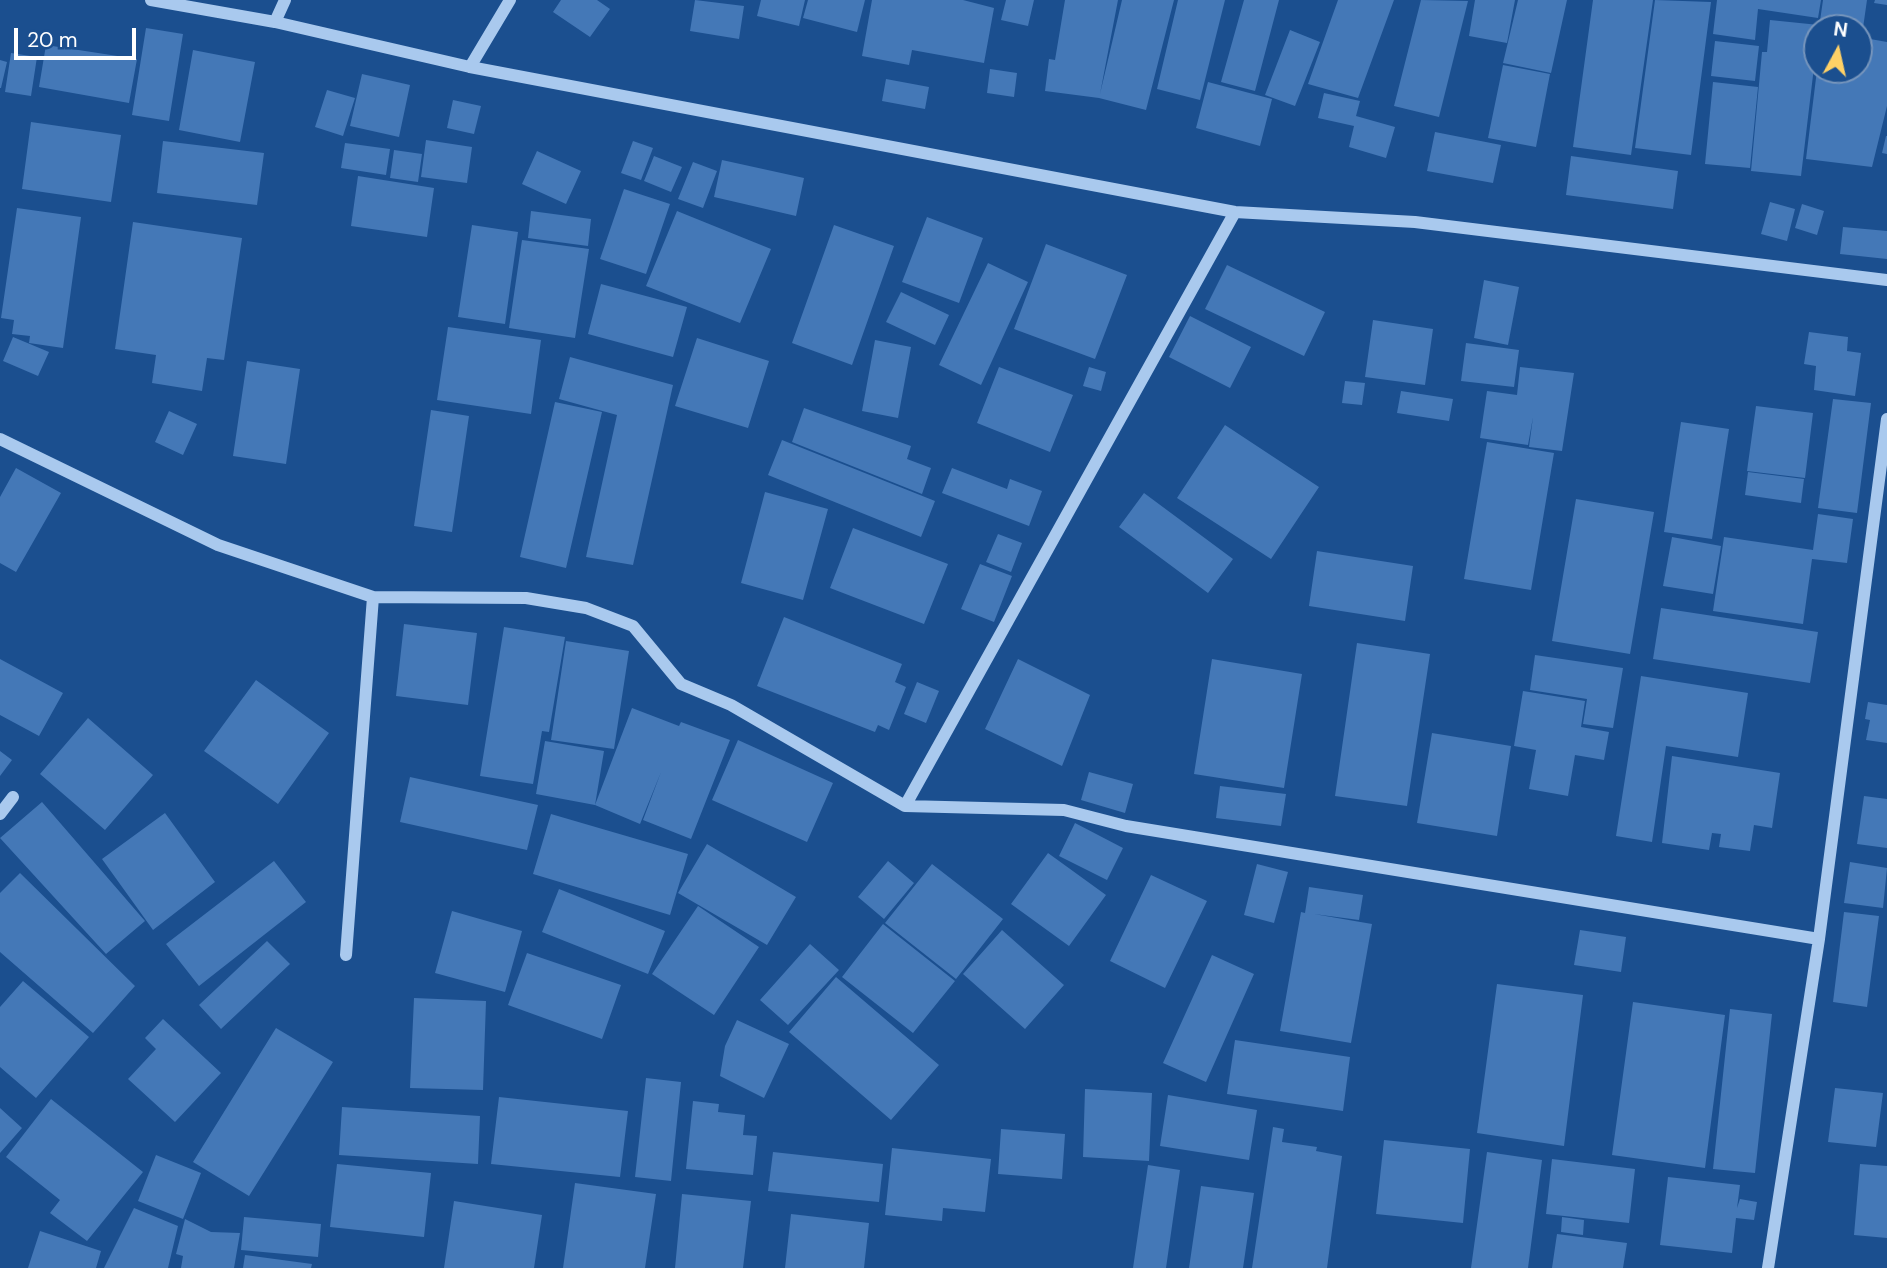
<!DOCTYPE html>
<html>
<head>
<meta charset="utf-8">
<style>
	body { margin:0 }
	#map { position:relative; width:1887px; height:1268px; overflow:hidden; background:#1b4f8f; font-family:"DM Sans",sans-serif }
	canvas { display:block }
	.north { position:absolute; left:1803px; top:14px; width:70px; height:70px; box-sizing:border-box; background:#1b4f8f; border:2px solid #7695bc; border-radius:50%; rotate:8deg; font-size:19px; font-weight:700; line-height:28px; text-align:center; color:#fff }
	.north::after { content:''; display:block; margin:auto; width:24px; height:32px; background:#ffd166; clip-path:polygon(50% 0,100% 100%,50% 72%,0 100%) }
	.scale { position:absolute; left:14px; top:28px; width:122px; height:32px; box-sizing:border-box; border:4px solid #fff; border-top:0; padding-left:9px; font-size:21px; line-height:24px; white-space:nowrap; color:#fff; -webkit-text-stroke:5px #1b4f8f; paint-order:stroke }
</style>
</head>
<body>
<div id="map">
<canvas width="1887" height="1268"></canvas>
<div class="north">N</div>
<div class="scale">20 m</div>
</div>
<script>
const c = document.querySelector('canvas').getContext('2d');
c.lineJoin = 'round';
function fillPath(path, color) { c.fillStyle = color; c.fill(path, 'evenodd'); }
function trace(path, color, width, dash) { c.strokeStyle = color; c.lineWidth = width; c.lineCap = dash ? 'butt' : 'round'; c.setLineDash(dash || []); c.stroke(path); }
fillPath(new Path2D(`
	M561,0H597L610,9L590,37L553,12Z
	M695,0L744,6L739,39L690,31Z
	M761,0H805L799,26L757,16Z
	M808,0H865L857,32L803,18Z
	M872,0H963L994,8L984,63L912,50L909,65L862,56Z
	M1006,0H1034L1028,26L1001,20Z
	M1065,0H1118L1100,94L1122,0H1174L1146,110L1099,98L1045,91L1049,59L1055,60Z
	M1178,0H1225L1200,100L1157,89Z
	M1244,0H1279L1255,91L1221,82Z
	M1338,0H1394L1358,98L1308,84Z
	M1421,0L1468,1L1439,117L1394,106Z
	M1475,0H1515L1507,43L1469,36Z
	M1518,0H1567L1551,73L1503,63Z
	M1593,0H1653L1631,155L1573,147Z
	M1655,0L1711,2L1691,155L1635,148Z
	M1717,0H1821L1818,18L1758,9L1755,40L1713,34Z
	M1823,0H1867L1863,28L1820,21Z
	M1875,0H1887V5L1874,3Z
	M1770,20L1819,25L1801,176L1751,171L1762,52H1767Z
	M146,28L183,34L169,121L132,115Z
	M1290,30L1320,42L1295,106L1265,95Z
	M1859,37L1887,42V106L1872,167L1806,159L1817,70H1859Z
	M1715,41L1759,46L1755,81L1711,76Z
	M46,45L137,59L129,103L39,87Z
	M193,50L255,62L240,142L179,130Z
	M11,53L37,57L31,96L5,92Z
	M0,60L7,62L1,88H0Z
	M1503,65L1550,74L1536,147L1488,138Z
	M990,69L1017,73L1014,97L987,93Z
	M362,74L410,85L399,137L350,126Z
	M886,79L929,87L925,109L882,101Z
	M1208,82L1272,99L1260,146L1196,128Z
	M1713,82L1758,87L1750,168L1705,164Z
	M327,90L355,98L343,136L315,127Z
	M1324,93L1360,101L1356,116L1395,127L1386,158L1349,147L1354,126L1318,118Z
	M453,100L481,106L474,134L447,128Z
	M31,122L121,135L111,202L22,189Z
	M1435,132L1501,145L1493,183L1427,171Z
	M1886,136H1887V154L1882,153Z
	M426,140L472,147L467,183L421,177Z
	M163,141L264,153L257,205L157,193Z
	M633,141L653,148L641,180L621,173Z
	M345,143L390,149L386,175L341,168Z
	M394,150L422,154L418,182L390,178Z
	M537,151L581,171L566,204L522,184Z
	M654,156L682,167L671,192L644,181Z
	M1571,156L1678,171L1673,209L1566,195Z
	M722,160L804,178L796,216L714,197Z
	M693,162L717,171L703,208L678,199Z
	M358,176L434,188L427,237L351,226Z
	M624,189L670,204L646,274L600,259Z
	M1770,202L1795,209L1787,241L1761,234Z
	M1802,204L1824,211L1817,235L1795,228Z
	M17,208L81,217L63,348L29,343L30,336L12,334L14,320L1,318Z
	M531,211L591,219L588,246L528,238Z
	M677,211L771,249L740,323L646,286Z
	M927,217L983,238L959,303L902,282Z
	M133,222L242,238L224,360L207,358L202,391L152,383L156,355L115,349Z
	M472,225L518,232L505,324L458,317Z
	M834,225L894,246L852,365L792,343Z
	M1843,227L1887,231V259L1840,254Z
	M522,240L589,249L575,338L509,328Z
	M1046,244L1127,275L1095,359L1014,329Z
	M988,263L1028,282L981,385L939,365Z
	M1227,265L1325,312L1304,356L1205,309Z
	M1484,280L1519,287L1508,345L1474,338Z
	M601,284L687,307L673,357L588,334Z
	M901,292L949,315L935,345L886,322Z
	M1190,316L1251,347L1230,388L1169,357Z
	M1373,320L1433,329L1425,385L1365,377Z
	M448,327L541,340L531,414L437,400Z
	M1809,332L1848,337L1847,351L1861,353L1855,396L1814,390L1816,366L1804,364Z
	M13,337L49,352L38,376L3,361Z
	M697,338L769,361L748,428L675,406Z
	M875,340L911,347L898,418L862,411Z
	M1466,343L1519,350L1514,387L1461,381Z
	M570,357L673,385L633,565L586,557L617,415L559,399Z
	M247,361L300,369L286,464L233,456Z
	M999,367L1073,395L1050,452L977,423Z
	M1089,367L1106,372L1101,391L1083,386Z
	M1520,367L1574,373L1562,451L1529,447L1533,417L1528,445L1480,438L1487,391L1517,395Z
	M1345,381L1365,383L1362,405L1342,403Z
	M1401,391L1453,399L1449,421L1397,413Z
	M1833,399L1871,403L1857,513L1818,508Z
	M555,402L602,412L566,568L520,557Z
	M1756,406L1813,413L1805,478L1747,471Z
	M804,408L911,446L907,459L931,468L922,494L792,442Z
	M431,410L469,416L452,532L414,526Z
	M169,411L197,424L183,455L155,442Z
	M1681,422L1729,429L1712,539L1664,532Z
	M1225,425L1319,487L1271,559L1177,498Z
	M782,440L935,501L921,537L768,475Z
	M1487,442L1554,453L1531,590L1464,579Z
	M16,468L61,493L16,572L0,563V497Z
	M952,468L1007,489L1010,479L1042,491L1029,526L942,493Z
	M1748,472L1804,479L1801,503L1745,495Z
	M765,492L828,509L803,600L741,583Z
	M1144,493L1233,559L1208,593L1119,527Z
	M1576,499L1654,512L1630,654L1552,641Z
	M1818,514L1853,519L1847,563L1812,559L1803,624L1713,611L1724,537L1813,550Z
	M853,528L948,564L924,624L830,588Z
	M998,534L1022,543L1011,572L986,562Z
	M1672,537L1721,546L1713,594L1663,586Z
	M1317,551L1413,566L1405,621L1309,606Z
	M980,564L1012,576L994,622L961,609Z
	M1661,608L1818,632L1810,683L1653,659Z
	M784,617L902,664L895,682L906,687L889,730L878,725L875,732L757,686Z
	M404,624L477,633L468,705L396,696Z
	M504,627L565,637L549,732L542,731L533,784L480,776Z
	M566,641L629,651L614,749L551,740Z
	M1357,643L1430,654L1407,806L1335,796Z
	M1535,655L1623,668L1613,728L1583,724L1587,699L1530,690Z
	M0,659L63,693L39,736L0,715Z
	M1018,659L1090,695L1062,766L985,729Z
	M1212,659L1302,674L1284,788L1194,774Z
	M1641,676L1748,693L1738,757L1666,746L1652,842L1616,836Z
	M256,680L329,733L278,804L204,751Z
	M917,682L939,691L926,723L904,714Z
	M1523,691L1585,701L1581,727L1609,732L1604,760L1575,755L1568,796L1529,789L1536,750L1514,746Z
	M1868,702L1887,705V743L1866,740L1870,720L1865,719Z
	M632,708L679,726L681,722L730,740L691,839L643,820L661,772L640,824L595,805Z
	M88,718L153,775L105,830L40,774Z
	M1432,733L1511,746L1497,836L1417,823Z
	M738,740L833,783L807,842L712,800Z
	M545,741L604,751L595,805L536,794Z
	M0,751L12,760L0,776Z
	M1672,756L1780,773L1772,828L1754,825L1750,851L1719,847L1721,834L1712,833L1709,850L1662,843Z
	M1089,772L1133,784L1125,813L1081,800Z
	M410,777L538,805L527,850L400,822Z
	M1220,786L1286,794L1281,826L1216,818Z
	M1864,796L1887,799V848L1857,844Z
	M42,802L145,921L106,954L0,838Z
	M165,813L215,882L153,930L102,859Z
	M551,814L688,854L670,915L533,874Z
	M1075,823L1123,848L1107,880L1059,856Z
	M707,844L796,897L767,945L678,893Z
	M1048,853L1106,895L1069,946L1011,904Z
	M274,861L306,902L199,986L166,944Z
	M888,861L914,883L884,919L858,897Z
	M1850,862L1887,868L1883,908L1844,903Z
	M932,864L1003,919L956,979L885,923Z
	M1257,864L1288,872L1274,923L1244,915Z
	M20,873L135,986L93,1033L0,952V893Z
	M1151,875L1207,901L1165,988L1110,961Z
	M1309,887L1363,895L1359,920L1314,914L1372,924L1351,1043L1280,1031L1301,912L1305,913Z
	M559,889L665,931L648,974L542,932Z
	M698,906L759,947L714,1015L652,974Z
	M452,911L522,931L505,992L435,973Z
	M1844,912L1879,916L1867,1007L1833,1002Z
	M883,924L955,981L913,1033L842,977Z
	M1002,930L1064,985L1025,1029L963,974Z
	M1580,930L1626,937L1621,972L1574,965Z
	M267,941L290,964L221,1029L199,1005Z
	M810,944L839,970L788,1025L760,1000Z
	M527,953L621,985L602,1039L508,1005Z
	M1212,955L1254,974L1206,1082L1163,1063Z
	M836,977L939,1065L891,1120L789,1032Z
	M23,981L89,1037L36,1098L0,1067V1007Z
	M1497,984L1583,995L1564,1146L1477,1133Z
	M414,998L486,1001L483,1090L410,1088Z
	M1633,1002L1725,1015L1705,1168L1612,1155Z
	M1730,1009L1772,1014L1755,1173L1713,1169Z
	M163,1019L221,1073L175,1122L128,1079L156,1049L145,1038Z
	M737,1020L789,1044L764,1098L720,1076L725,1046Z
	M276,1028L333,1062L249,1196L193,1162Z
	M1235,1040L1350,1057L1343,1111L1227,1094Z
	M646,1078L681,1082L671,1181L635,1177Z
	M1835,1088L1883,1093L1876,1147L1828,1142Z
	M1085,1089L1152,1093L1149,1161L1083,1157Z
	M1168,1095L1257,1110L1249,1160L1160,1146Z
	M499,1097L628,1111L620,1177L491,1164Z
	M51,1099L143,1172L87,1241L50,1213L60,1200L6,1157Z
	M693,1101L719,1104L718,1112L745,1115L743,1135L757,1136L753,1175L686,1169Z
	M342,1107L480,1116L478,1164L339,1155Z
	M0,1108L22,1128L0,1153Z
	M1273,1127L1284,1129L1282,1142L1317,1147L1316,1151L1342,1156L1327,1268H1252Z
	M1001,1129L1065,1134L1062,1179L998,1174Z
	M1384,1140L1470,1149L1463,1223L1376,1214Z
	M892,1148L991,1159L985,1212L943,1208L942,1221L885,1215Z
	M773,1152L883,1164L879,1202L768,1191Z
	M1487,1152L1542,1160L1528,1268H1471Z
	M156,1155L201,1173L183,1219L138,1201Z
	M1552,1159L1635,1169L1629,1223L1546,1214Z
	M337,1164L431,1173L424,1237L330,1227Z
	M1860,1164L1887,1166V1238L1854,1235Z
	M1148,1165L1180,1170L1166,1268H1133Z
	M1668,1177L1740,1185L1737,1208L1740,1199L1757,1202L1754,1220L1736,1218L1732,1253L1660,1245Z
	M575,1183L656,1194L645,1268H563Z
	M1201,1186L1254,1193L1243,1268H1189Z
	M682,1194L751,1201L743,1268H675Z
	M454,1201L542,1215L534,1268H444Z
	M134,1208L178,1226L168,1268H104Z
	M791,1214L869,1223L864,1268H785Z
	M244,1217L321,1224L318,1257L241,1250Z
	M1562,1217L1584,1220L1583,1235L1561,1232Z
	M185,1219L211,1232L240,1233L234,1268H181L183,1256L176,1254Z
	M40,1231L101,1251L96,1268H28Z
	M1557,1234L1627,1243L1623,1268H1552Z
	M245,1255L312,1264L311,1268H243Z`), '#4478b7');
trace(new Path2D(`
	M151,0L275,22L470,67L1235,212L1415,222L1887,280
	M275,22L285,0
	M470,67L510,0
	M0,439L218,545L373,597L526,598L586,608L633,626L681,684L731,705L905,806L1064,810L1126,826L1819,939
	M905,806L1235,212
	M0,814L13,797
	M346,955L373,597
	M1768,1268L1819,939L1887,419`), '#a9c9ee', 12);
</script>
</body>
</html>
